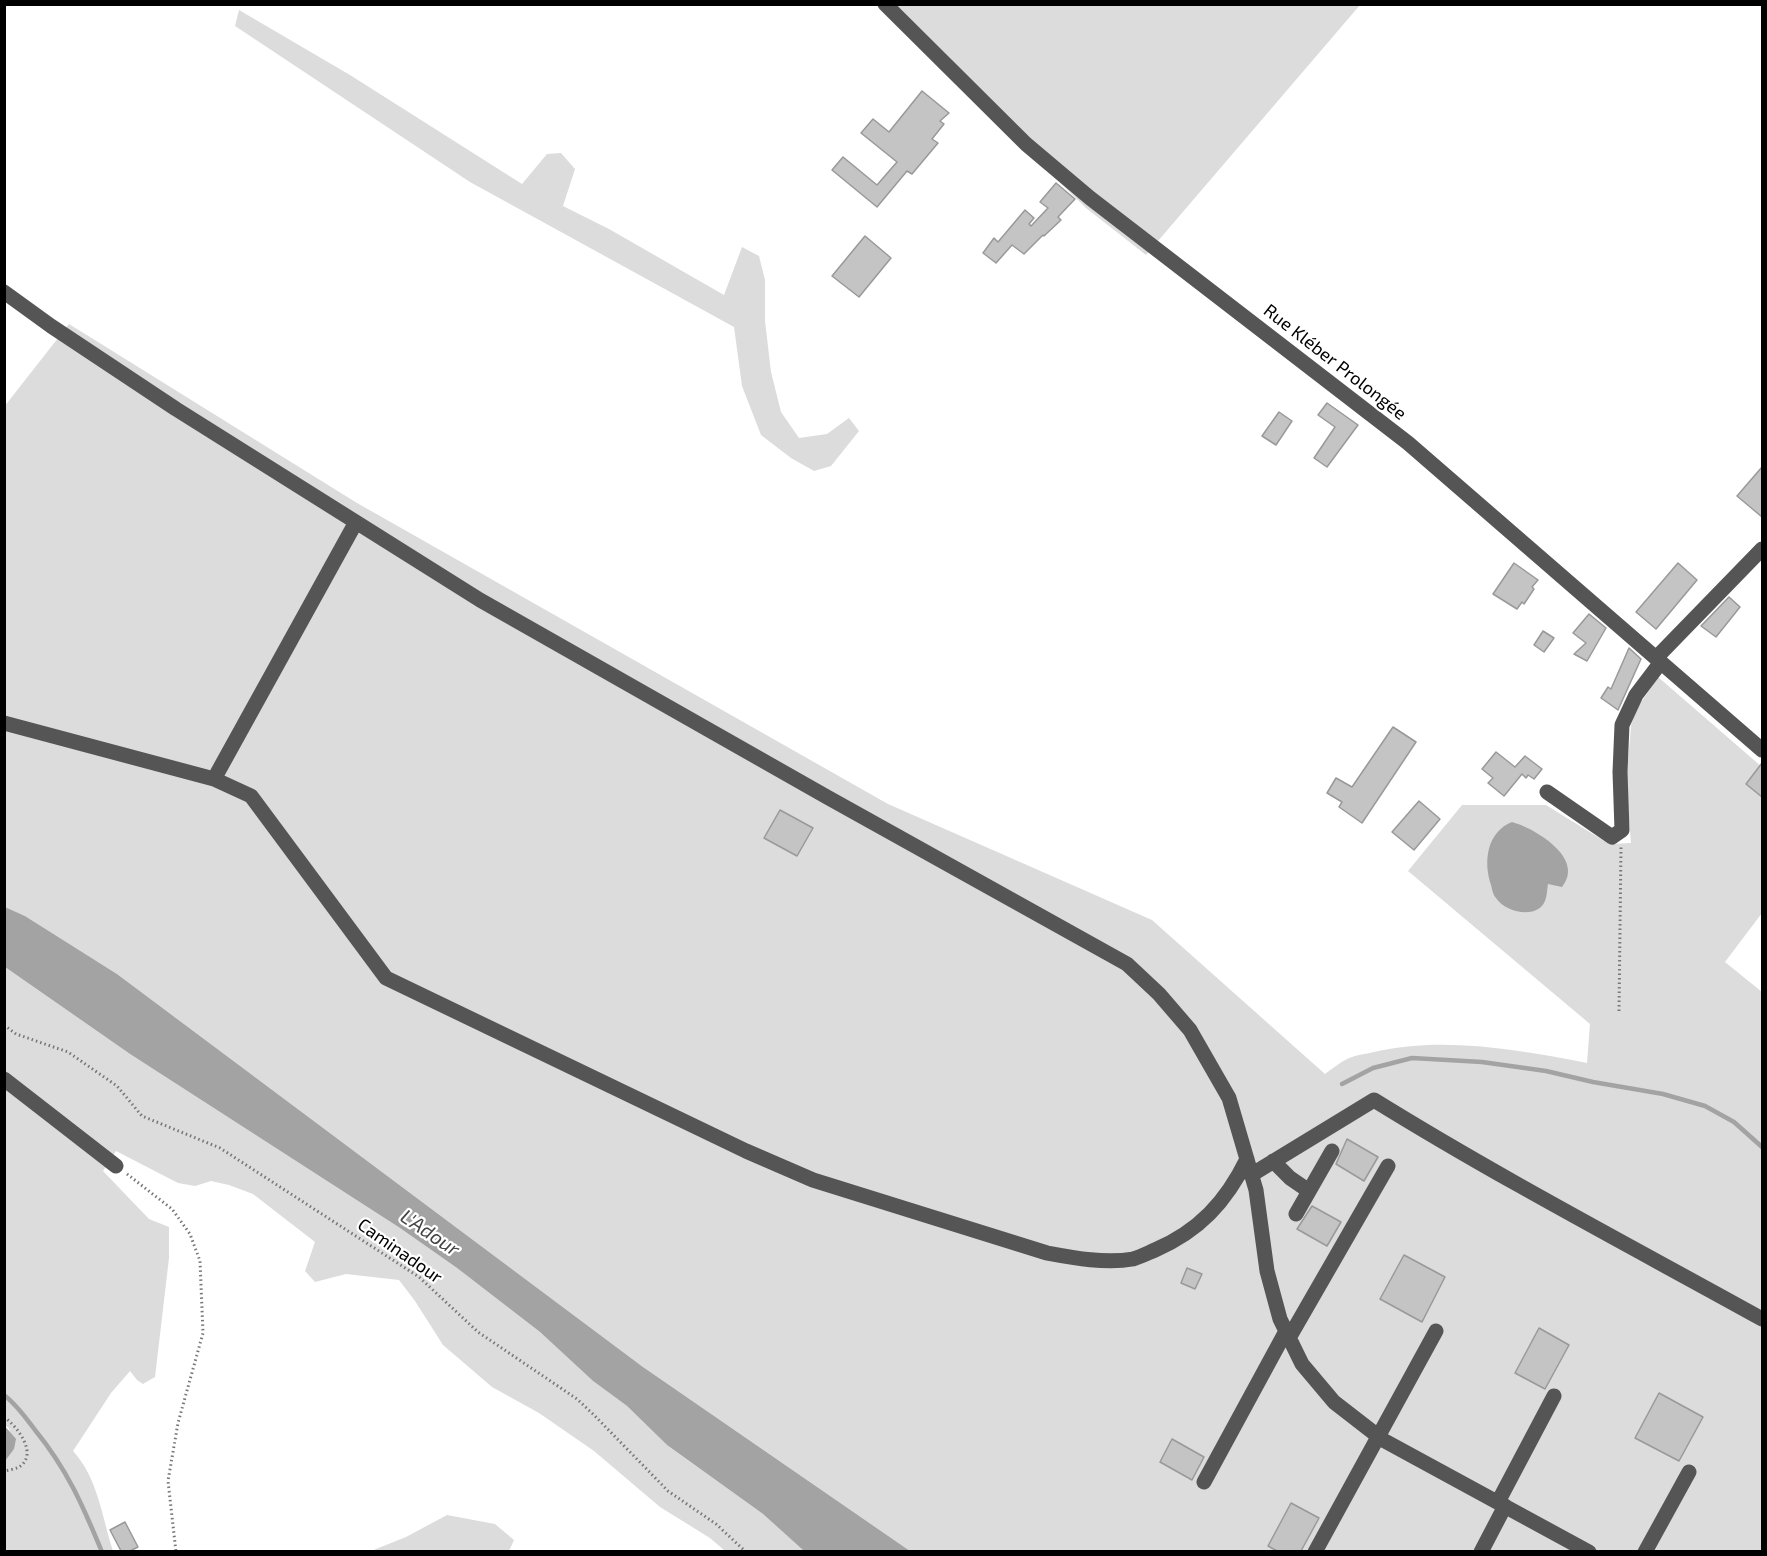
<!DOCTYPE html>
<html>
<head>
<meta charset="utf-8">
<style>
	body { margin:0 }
	#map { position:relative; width:1767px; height:1556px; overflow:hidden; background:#fff; font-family:"Exo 2",sans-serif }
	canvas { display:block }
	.frame { position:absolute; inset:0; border:6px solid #000; pointer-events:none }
</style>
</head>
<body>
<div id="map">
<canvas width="1767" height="1556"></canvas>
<div class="frame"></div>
</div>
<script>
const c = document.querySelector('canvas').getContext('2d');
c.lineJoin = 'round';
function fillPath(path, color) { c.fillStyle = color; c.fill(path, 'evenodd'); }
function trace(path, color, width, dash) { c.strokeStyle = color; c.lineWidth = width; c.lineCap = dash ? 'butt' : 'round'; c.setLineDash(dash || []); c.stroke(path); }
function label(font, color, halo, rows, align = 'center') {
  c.font = font + ' "Exo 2",sans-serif'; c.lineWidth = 4.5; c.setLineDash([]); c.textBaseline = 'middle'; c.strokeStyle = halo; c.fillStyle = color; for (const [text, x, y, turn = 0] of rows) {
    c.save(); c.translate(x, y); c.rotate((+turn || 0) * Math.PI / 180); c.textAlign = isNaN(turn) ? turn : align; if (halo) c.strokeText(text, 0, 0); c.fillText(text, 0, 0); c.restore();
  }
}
fillPath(new Path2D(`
	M878,5H1360L1146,255L1086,208Z
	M239,10L350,75L522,184L547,154L561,153L575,169L563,206L609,229L724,295L742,247L759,256L765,280V321L771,372L781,412L799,438L827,434L849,418L859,431L831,466L814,471L791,458L761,435L742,386L734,327L470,182L235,26Z
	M69,324L357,503L888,804L1152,920L1325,1074C1332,1069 1339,1063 1347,1059C1355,1055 1366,1054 1374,1052C1443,1036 1519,1050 1587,1063L1590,1024L1408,871L1462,805H1546L1609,844L1631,843L1626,783L1632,716L1658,677L1762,767V913L1725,962L1762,992V1551H910L643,1367L117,974L25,916L5,907L4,407Z
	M5,967L130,1054L400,1228L457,1268L540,1332L593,1381L627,1406L667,1445L763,1514L804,1551H725L710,1538L660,1507L594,1451L539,1413L492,1387L443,1345L415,1301L399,1280L346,1274L315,1282L305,1271L315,1242L253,1194L229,1185L211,1181L195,1186L178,1183L116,1151L103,1171L149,1219L169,1227V1258L155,1377L143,1384L137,1380L130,1371L111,1393L73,1451C98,1478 102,1517 113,1551H5L4,1461L14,1449L9,1428L4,1425Z
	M447,1515L495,1524L514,1540L509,1551H371L406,1537Z`), '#dcdcdc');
fillPath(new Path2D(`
	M1512,822C1534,828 1586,858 1562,887L1548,884C1547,890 1547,898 1544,903C1535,919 1505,912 1496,898C1493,895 1492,889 1491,885C1483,861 1487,832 1512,822Z
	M5,907L25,916L117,974L643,1367L910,1551H804L763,1514L667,1445L627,1406L593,1381L540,1332L457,1268L400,1228L130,1054L5,967Z
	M4,1425L16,1439L14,1449L5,1461Z`), '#a3a3a3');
trace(new Path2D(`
	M1342,1084L1373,1068L1412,1058L1482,1062L1546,1071L1593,1082L1663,1094L1705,1106L1734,1122L1762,1147
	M4,1395C17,1405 26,1418 35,1430C67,1469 83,1506 102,1552`), '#a3a3a3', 4.5);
const building = new Path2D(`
	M922,91L949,113L940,121L944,124L932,139L938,143L912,174L907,171L877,207L832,170L843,157L877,185L897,162L861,133L873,119L889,132Z
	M1056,183L1075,199L1058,217L1061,220L1044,236L1043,235L1024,254L1012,245L996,263L983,253L994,238L998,242L1025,210L1034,218L1029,224L1031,226L1048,208L1040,202Z
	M865,236L891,258L859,297L832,276Z
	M1327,403L1358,425L1327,467L1314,458L1335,427L1318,415Z
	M1279,412L1292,421L1276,445L1262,436Z
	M1762,467V517L1737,496Z
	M1514,563L1538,580L1532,587L1534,589L1524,604L1522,602L1517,609L1493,594Z
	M1678,563L1697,580L1656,629L1636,612Z
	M1729,597L1740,607L1716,637L1701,626Z
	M1589,614L1606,628L1587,661L1574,654L1586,643L1573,633Z
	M1543,631L1554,638L1544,652L1534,645Z
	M1629,648L1641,659L1618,710L1601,698L1608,687L1611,689Z
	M1393,727L1416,742L1362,823L1339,807L1342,802L1327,793L1336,778L1352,787Z
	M1496,752L1515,767L1525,756L1542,769L1534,779L1528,775L1526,778L1522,774L1504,796L1488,783L1493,778L1482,769Z
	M1762,763V797L1746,784Z
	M1419,801L1440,819L1414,850L1392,832Z
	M780,810L813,828L797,856L764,838Z
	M1347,1139L1378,1157L1364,1181L1336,1164Z
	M1312,1206L1341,1222L1327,1246L1297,1229Z
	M1404,1255L1445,1277L1422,1322L1380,1299Z
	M1187,1268L1202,1274L1195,1289L1181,1283Z
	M1539,1328L1569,1345L1545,1389L1515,1373Z
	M1659,1393L1703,1417L1679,1461L1635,1438Z
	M1172,1439L1204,1457L1192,1480L1160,1462Z
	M1291,1503L1319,1518L1301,1551H1277L1268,1546Z
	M125,1522L138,1547L130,1551H121L110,1530Z`);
fillPath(building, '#c4c4c4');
trace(building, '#999', 1.5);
trace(new Path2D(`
	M1619,1011L1621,847
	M4,1025L16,1034L68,1052L117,1086L142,1116L220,1148L419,1277L478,1332L577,1399L594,1415L668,1491L716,1524L746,1552
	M127,1174L172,1209L190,1234L200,1261L203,1333L178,1423L168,1481L176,1552
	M4,1417C17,1426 39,1454 19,1467C15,1469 9,1470 4,1471`), '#777', 3, [1.5, 3]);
trace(new Path2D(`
	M885,4L1026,144L1090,198L1408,443L1762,750
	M4,292L51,326L176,409L480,600L827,797L1127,964L1159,994L1190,1030L1229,1098L1256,1190L1267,1271L1280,1319L1302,1364L1334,1402L1383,1440L1589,1552
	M356,522L214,779L251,796L386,978L746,1151L813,1180L1047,1253C1074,1258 1106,1264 1133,1259C1140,1257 1148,1253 1155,1250C1199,1231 1226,1202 1247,1159
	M1656,658L1762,549
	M4,723L214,779
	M1547,792L1612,837L1622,830L1620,772L1622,725L1636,695L1661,662
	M4,1079L116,1166
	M1273,1161L1290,1178L1309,1191
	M1251,1175L1374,1100C1500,1178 1632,1247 1762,1319
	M1296,1214L1332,1151
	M1289,1338L1388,1166
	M1204,1482L1286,1331
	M1498,1502L1554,1396
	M1315,1552L1436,1331
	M1481,1552L1505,1506
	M1645,1552L1689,1472`), '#555', 15);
label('18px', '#000', '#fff', [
	["Rue Kléber Prolongée",1335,362,38],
	["Caminadour",400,1251,35]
]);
label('italic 20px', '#444', '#fff', [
	["L'Adour",430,1233,34]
]);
</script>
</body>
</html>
